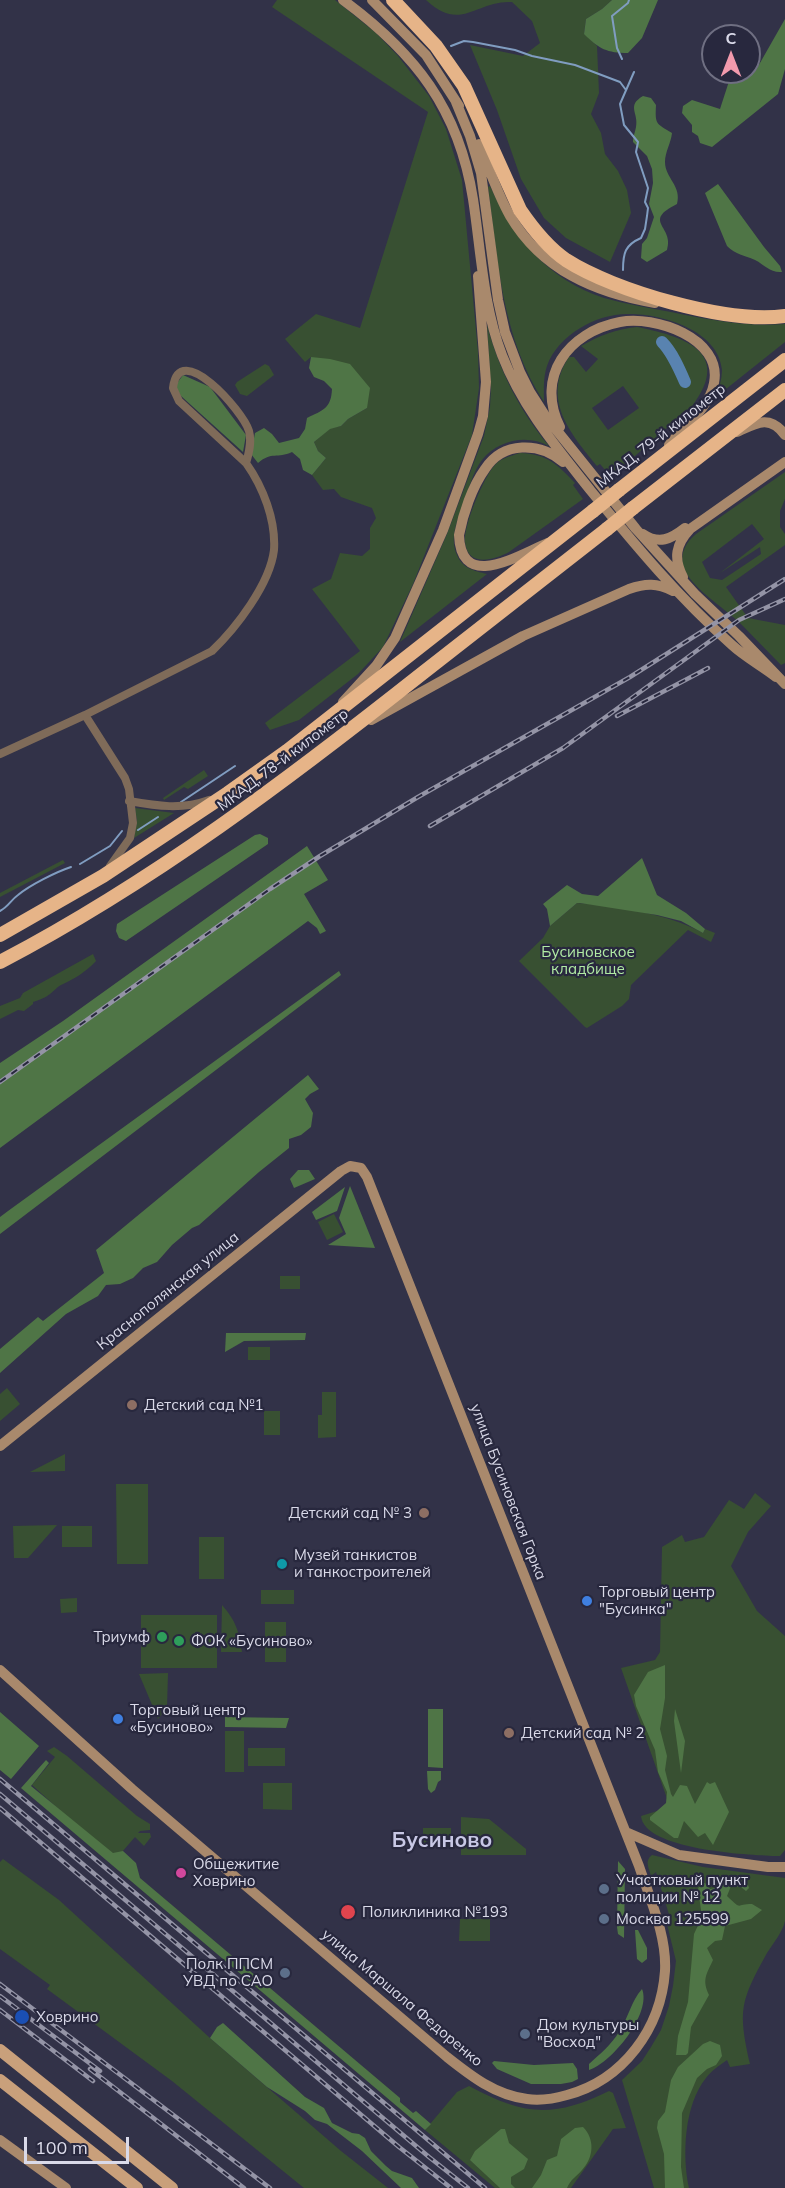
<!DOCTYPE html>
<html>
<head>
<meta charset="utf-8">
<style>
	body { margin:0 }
	#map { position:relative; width:785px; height:2188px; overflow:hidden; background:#323248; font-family:Mulish,sans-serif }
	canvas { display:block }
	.north { position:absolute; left:701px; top:24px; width:60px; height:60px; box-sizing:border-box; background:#28283e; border:2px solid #6f6f82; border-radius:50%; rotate:0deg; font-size:16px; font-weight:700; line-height:24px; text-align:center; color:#dadae9 }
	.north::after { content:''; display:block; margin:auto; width:21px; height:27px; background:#f29aad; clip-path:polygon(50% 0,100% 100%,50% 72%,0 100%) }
	.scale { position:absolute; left:24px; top:2137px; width:105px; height:27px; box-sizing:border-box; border:3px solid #dadae9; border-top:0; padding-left:8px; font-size:18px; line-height:21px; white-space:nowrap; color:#dadae9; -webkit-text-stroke:4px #28283e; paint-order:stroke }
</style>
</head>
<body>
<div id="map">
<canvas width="785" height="2188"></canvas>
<div class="north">С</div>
<div class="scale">100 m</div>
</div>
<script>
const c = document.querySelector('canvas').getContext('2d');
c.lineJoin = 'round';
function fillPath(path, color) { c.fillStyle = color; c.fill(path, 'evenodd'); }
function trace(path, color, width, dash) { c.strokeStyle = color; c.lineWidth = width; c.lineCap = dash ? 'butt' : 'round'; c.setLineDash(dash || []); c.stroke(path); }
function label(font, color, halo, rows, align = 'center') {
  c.font = font + ' Mulish,sans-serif'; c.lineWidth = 4.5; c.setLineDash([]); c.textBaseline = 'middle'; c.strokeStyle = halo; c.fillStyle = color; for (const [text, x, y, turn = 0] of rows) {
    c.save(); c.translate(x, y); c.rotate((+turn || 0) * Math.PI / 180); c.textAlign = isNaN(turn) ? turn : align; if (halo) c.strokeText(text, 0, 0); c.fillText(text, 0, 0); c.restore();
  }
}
fillPath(new Path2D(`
	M277,0H335L376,33L398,56L429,96L446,129L462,180L478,352L479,388L472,435L413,584L383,647L358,674L299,720L270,730L265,723L360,651L312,589L331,579L340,553L362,556L370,549V528L376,518L372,508L341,497L334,489L323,490L312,475L326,458L318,451L314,442L330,428L341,426L348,419L367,408L311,357L305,362L285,339L316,314L360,328L428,112L272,7Z
	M426,0H612L602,9L586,19L584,33L597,46L599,93L591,114L601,133L605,154L618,171L627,190L631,213L610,262L566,238L544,218L521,179L497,110L470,45L523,56L540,43L532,21L512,2C476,0 461,33 426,0Z
	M490,186C513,237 548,280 604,298C626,304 649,308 671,312C709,320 747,327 785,324V342L716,397C719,388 722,379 722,370C719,330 660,313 627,314C596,314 558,335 547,366C543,378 544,390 544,402C502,338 498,262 488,187Z
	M487,325C499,370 519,410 549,446C527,434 498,440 482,460C473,471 469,489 464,502C458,519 449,537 457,555C462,568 474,571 487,574L400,642L447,534L484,436L490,407L491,388Z
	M637,327C682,336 733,351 693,405L611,477L600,464L597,466C570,433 541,399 569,357H574L586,372L598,359L581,346C599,336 616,329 637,327ZM623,386L639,408L608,430L592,408Z
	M265,364L269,366L274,375L247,396L240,394L235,385L237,382Z
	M520,453C547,454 557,464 575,483L573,485L583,499L509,552C494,560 468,568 465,542C463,527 484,476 495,465C501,458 511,456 520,453Z
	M785,472V499L780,511V527L785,534V545L726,587L748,618L785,625V663L781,665C767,651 753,636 739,622C723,607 690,587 683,566C680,553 686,542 696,534ZM752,524L764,539L720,573L760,547L761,554L722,580L710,578L702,562Z
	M204,770L208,776L188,789L184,787L164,800L163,798Z
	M135,808L174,813L134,838L137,821Z
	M63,860L65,863L0,897V893Z
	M577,903C615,906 670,914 703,933L705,929L715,933L711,942L688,930L631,985L629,999L622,1006L587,1028L585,1027L519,961L543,938L550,926Z
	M93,954L96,961C86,972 74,979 61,985C57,987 54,991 50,994C45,998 39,1000 33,1002V1004L24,1011L18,1010L0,1019V1006L20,998L23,993Z
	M334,1214L343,1232L327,1240L318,1222Z
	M280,1276H300V1289H280Z
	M248,1347H270V1360H248Z
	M7,1388L20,1404L0,1421V1394Z
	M322,1392H336V1437L318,1438V1415H322Z
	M264,1411H280V1435H264Z
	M65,1454V1471L30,1472Z
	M116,1484H148V1564H117Z
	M755,1493L771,1506L748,1532L731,1566L757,1611L785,1636V1850L780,1856H775C749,1855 644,1850 641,1816L670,1807L621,1668L655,1660L660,1652L662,1547L682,1535L685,1542L704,1537L729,1500L744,1509Z
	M57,1525L28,1558H14L13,1526Z
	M62,1526H92V1547H62Z
	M199,1537H224V1579H199Z
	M261,1590H294V1604H261Z
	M77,1598V1612L61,1613L60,1599Z
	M222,1605C236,1621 239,1631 242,1652H221Z
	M141,1615H217V1668H141Z
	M265,1622H286V1662H265Z
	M168,1673L167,1708L158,1719L139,1674Z
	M225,1731H244V1772H225Z
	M54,1747L67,1756L137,1816L150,1824V1830L140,1831L138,1833H150L151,1837L144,1846L135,1837L115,1860L32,1785L55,1757L47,1751Z
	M248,1748H285V1766H248Z
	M263,1783H292V1810L263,1809Z
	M461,1817L489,1819L526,1849V1855H461Z
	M423,1828H451V1847H423Z
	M652,1855L703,1867L785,1878C785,1892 785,1907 785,1921C783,1931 773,1944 767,1953C740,2002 738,2010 750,2064L730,2067L727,2060C720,2065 711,2071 706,2078C684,2105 682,2156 689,2188H654L622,2080L642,2061L651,2047L661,2030L669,2006L673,1986L676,1961L667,1924L671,1921L656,1872L651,1876C649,1868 644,1861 652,1855Z
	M3,1859L59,1900L210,2038L341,2151L388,2188H304L172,2081L47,1989L50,1985L0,1949V1862Z
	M460,1919H490V1941H459Z
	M469,2086C523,2115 552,2119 609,2091L613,2093L626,2128L613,2129L571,2188H495L425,2130L457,2092Z`), '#385032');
fillPath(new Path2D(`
	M612,0H658L642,38L628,53C607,53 599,49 584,34L586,19L602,9Z
	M785,19V69L778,94L712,147L700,143L698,136L692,132V125L682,113L683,106L692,100L720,109L732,72L756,70Z
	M643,96L651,98L656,105C655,125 656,123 672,133C671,143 665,152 665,162C665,178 682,186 677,204C641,222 675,226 667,250L647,262L641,258L642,244L647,238L654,217L649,204L653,183L652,169L647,156L633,142C633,136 635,133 636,127C639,113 626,106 643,96Z
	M718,184L764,247L780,266L782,272C770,273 765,265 755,260C744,255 736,255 727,246L705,193Z
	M311,357L330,359L350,364L370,388L367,408L348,419L341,426L330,429L314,442L318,451L326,458L312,475L303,470L300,459L292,452C277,459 272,451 258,463L251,454L255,433L264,428L272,434L279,443L299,438L305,429L307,418C323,410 331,409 332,389L324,381L314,377L309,368Z
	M183,375L210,387L246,435L243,452L181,396L175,386Z
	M260,834L268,838V844L126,941L119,938L116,931L117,924L255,835Z
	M307,846L328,880L304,894L326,931L320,934L317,928L308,921L0,1148V1063L63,1021Z
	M642,858L657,895L686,913L705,929L703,933L681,921L657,915L580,903H577L550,926L547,909L543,904L567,885L582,894L598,896Z
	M339,971L341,975L0,1234V1217L8,1211Z
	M308,1075L319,1089L310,1094L305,1099L313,1113L311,1127L301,1135L289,1139V1148L259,1172L199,1225L192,1228L172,1245L157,1262L143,1268L133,1278L120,1284L106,1285L98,1296L66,1314L0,1373V1349L38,1317L43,1321L104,1273L96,1250Z
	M298,1170H309L315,1179L294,1188L290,1179Z
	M350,1186L375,1248L328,1245L346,1234L339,1218Z
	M345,1187L337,1211L316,1220L312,1212Z
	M226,1333H306L305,1340L244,1341L225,1352Z
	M665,1665V1698L660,1729L667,1756L665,1770L671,1794L673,1797L680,1785L687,1786L695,1804L707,1782L710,1784L715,1782L729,1812L713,1845L705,1833L698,1837L684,1821L678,1838H674L650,1820V1817L666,1803L667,1792L658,1772L655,1750L636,1706L634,1695L648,1672Z
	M428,1709H443V1768L428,1767Z
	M675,1709L685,1741L681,1773L674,1721Z
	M0,1712L39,1746L11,1779L0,1770Z
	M225,1717L289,1718L286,1728L225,1727Z
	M46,1760L49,1763L31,1786L113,1853L123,1851L136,1863L140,1878L400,2098V2102L413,2113L416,2111L431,2124L425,2130L21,1788Z
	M427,1771H441V1780L438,1782L435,1790L431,1793L428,1789Z
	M618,1861L625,1869L624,1938L618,1934L617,1927Z
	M735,1876L748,1885L749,1888L746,1891L741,1887L731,1886L727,1896C743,1911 735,1904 752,1904L762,1910L751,1919L725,1926L722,1940L715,1941L707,1948L713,1960C706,1975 702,1980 709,1995L691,2027L688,2053L686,2055H676L678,2036L688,2002L694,1934L702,1917L698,1889L701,1883H705L710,1889C720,1889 724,1877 735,1876Z
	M635,1930H638L647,1948V1959L642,1963L637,1959Z
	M642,1989C652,2013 612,2063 589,2070V2064C600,2054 611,2045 619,2032C628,2019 631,2001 642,1989Z
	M223,2023L305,2097L324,2108L332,2123L352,2133L359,2134L365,2138L371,2151L386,2166L392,2171L412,2178L419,2188H401L362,2151L327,2124L315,2120L305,2111L267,2087L210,2038L217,2027Z
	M710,2041L720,2045L722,2056L716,2065L707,2069L697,2078L682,2113L681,2167L684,2188H665L664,2154L657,2128L658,2121L665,2112L671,2080L678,2067L703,2044Z
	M494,2061L534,2065L573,2063L577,2069L578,2079L572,2082L561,2084H531L497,2069L492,2063Z
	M583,2127C595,2139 594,2157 582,2170C577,2176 570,2180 567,2188H532L541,2175L547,2160L557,2156L561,2139L575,2128Z
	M501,2129H505L509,2143L528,2159L524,2169L511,2177V2184L515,2188H500L470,2160L475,2151Z`), '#4f7546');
trace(new Path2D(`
	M451,46L464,41L473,42L515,50L532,56L575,65L620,82L626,90
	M622,59L617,48L612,16L628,3L629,0
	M623,270C623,253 625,245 641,238L645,229L647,216L648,208L645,202L648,188L636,152L638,142L624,125L620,104L634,72
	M181,802L235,766
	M138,830L158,817
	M80,864L110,846L122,831
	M0,911C8,907 11,900 18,895C30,885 56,872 71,867`), '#809dc1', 2);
trace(new Path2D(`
	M662,342C672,352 679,368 685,382`), '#5983b0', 12);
trace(new Path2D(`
	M0,754L85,715
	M129,801C157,806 182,810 209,800
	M110,866L130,838L133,823L129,789L125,778L85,715L212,651C236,628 270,584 274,550C276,520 263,487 246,463C249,453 252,442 249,431C243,411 179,338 173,388L179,401L246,463`), '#7f6b59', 8);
trace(new Path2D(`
	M343,0C415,53 459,109 473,199C481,251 483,306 502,355C522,407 557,448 591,491C635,545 680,599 732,645C745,657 762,666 776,677
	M372,0L426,55L459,106
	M456,102L470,136L481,173L498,300L505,332L520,372L530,392L546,417L636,529L695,594L739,636L785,684
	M479,144C489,168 497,193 510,216C542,270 595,293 655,303
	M560,427C535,377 568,332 620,322C654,315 723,338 714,383C710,407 684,427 669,445
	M737,432C756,423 770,414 785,435
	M643,534C659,545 671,539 685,528
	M548,543C520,554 461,593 459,535C463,514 472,487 485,469C503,441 540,442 563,462
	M683,577C673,558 676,544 690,529L785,462
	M343,702L376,666L395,638L443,530L478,434L483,416L486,382L478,276
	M371,720L523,636L629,589C646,583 657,583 673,591
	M0,1446L341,1171L350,1166L361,1168L367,1177L639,1866C650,1899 667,1936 665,1971C661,2029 623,2080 567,2095C553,2099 541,2101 527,2099C495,2095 471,2076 447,2057L132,1789L0,1670
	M626,1832L679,1855L768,1867H785
	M0,2140L66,2188`), '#a9896c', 10);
trace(new Path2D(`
	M0,2050L172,2188
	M0,2080L137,2188`), '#c9a07b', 12);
trace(new Path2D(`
	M393,0L436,46L464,86L520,210C533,229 547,247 566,260C614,291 728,324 785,316
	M619,490L785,360
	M633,508L785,390
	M0,935L103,876L228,793L287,751L593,511
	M0,962C153,882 290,778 424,672C485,624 546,577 607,529`), '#e6b488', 14);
const rail = new Path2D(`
	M617,716L708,668
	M430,826L563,748L739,620L785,599
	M0,1082L270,889L320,856L418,797L630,677L785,579
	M0,1779L485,2188
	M0,1794L429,2157L468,2188
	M0,1808L399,2147L451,2188
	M0,1984L270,2188
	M0,1996L100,2071
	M0,2010L93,2081
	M90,2069L244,2188`);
trace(rail, '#9494a6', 4.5);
trace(rail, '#28283e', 2, [7]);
trace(new Path2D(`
	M593,511L619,490
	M607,529L633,508`), '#e6b488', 14);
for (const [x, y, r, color] of [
	[132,1405,6,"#8d6e63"],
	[424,1513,6,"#8d6e63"],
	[282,1564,6,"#0f9aa8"],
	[587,1601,6,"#3f7fe0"],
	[162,1637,6,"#2e9e5b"],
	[179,1641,6,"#2e9e5b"],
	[118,1719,6,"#3f7fe0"],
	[509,1733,6,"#8d6e63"],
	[181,1873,6,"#d1479c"],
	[604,1889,6,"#5c6f8a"],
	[348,1912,8,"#e0444e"],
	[604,1919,6,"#5c6f8a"],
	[285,1973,6,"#5c6f8a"],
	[22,2017,8,"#1a4fb4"],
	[525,2034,6,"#5c6f8a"]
]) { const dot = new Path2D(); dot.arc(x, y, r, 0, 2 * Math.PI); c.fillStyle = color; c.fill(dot); trace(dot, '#28283e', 2); }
label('15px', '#dadae9', '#28283e', [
	["МКАД, 79-й километр",661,436,-38],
	["МКАД, 78-й километр",283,760,-37],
	["Краснополянская улица",168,1291,-39],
	["улица Бусиновская Горка",508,1492,69],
	["улица Маршала Федоренко",402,1998,40]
]);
label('15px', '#b1eba4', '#28283e', [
	["Бусиновское",588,952],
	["кладбище",588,969]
]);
label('15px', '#dadae9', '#28283e', [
	["Детский сад №1",144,1405],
	["Детский сад № 3",412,1513,"right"],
	["Музей танкистов",294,1555],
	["и танкостроителей",294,1572],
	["Торговый центр",599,1592],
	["\"Бусинка\"",599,1609],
	["Триумф",150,1637,"right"],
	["ФОК «Бусиново»",191,1641],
	["Торговый центр",130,1710],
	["«Бусиново»",130,1727],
	["Детский сад № 2",521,1733],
	["Общежитие",193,1864],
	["Ховрино",193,1881],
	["Участковый пункт",616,1880],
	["полиции № 12",616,1897],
	["Поликлиника №193",362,1912],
	["Москва 125599",616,1919],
	["Полк ППСМ",273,1964,"right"],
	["УВД по САО",273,1981,"right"],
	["Ховрино",36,2017],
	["Дом культуры",537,2025],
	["\"Восход\"",537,2042]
], 'left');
label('bold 21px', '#c8c8e5', '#28283e', [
	["Бусиново",442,1841]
]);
</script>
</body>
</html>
